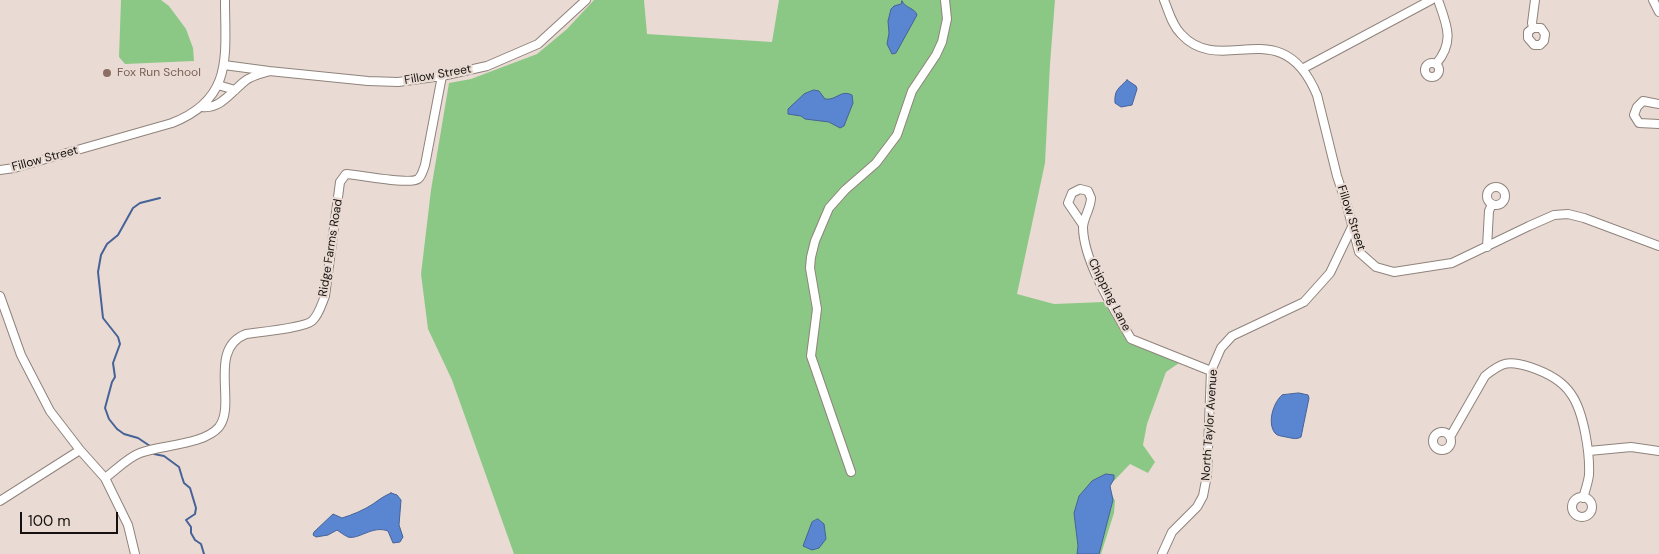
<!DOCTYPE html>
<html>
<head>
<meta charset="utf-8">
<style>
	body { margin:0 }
	#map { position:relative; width:1659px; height:554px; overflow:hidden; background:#e9dbd3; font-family:"DM Sans",sans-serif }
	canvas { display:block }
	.scale { position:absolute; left:20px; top:512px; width:98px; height:22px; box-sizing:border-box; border:2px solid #16110f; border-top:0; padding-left:6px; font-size:15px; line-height:18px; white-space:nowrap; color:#16110f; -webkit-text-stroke:4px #e9dbd3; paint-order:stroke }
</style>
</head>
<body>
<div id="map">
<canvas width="1659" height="554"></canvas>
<div class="scale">100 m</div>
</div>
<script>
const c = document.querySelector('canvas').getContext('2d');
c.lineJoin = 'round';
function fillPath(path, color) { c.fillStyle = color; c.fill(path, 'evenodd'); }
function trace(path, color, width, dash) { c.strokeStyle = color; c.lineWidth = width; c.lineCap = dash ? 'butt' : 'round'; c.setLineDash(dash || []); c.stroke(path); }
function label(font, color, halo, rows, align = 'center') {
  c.font = font + ' "DM Sans",sans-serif'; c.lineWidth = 4.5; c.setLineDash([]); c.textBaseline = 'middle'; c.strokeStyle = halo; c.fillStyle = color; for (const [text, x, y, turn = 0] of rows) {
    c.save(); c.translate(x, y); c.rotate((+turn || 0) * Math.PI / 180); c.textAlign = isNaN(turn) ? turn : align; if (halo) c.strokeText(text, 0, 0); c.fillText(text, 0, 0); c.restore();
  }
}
fillPath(new Path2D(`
	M121,0H161L169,6L186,29L193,48L194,61L125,64L119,57Z
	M594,0H644L647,34L772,42L779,0H1055L1050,64L1045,163L1017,294L1054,304L1104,302L1128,343L1179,363L1166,372L1147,424L1143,445L1155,462L1148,473L1130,464L1108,487L1115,501L1114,513L1101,554H514L452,380L428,329L421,274L431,190L449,83L471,79L537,54L567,29Z`), '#8cc885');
const water = new Path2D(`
	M902,1C905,8 915,8 917,15L896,53L892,54L887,44L889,33L888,21L891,9L894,6L901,4Z
	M1127,80L1136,86L1137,89L1132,105L1121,107L1115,103C1114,90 1119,88 1127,80Z
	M814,90L819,91L825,99C836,101 841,89 852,95L853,103L844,126L840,128L829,122L805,119L801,116L788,114V109L804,94Z
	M1299,393L1308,395L1309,398L1301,437C1296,440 1292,438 1286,437C1282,436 1277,436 1275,433C1267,423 1273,403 1282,395Z
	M1106,474L1114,475V479L1110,486L1113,500L1099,554H1077L1078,546L1074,513L1079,496L1092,481Z
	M391,493L397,495L401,500L399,525L403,537L400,542L393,543L388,531C372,525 359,540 348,537C344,535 340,532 337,530L328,535L316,537L313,535L314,532L333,514L342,518C352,515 364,510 373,504C380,499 384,496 391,493Z
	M818,519L824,524L826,539L819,548L812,550L803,546L812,522Z`);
fillPath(water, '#5a85d1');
trace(water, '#466297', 1);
trace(new Path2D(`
	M150,446L138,438L124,434L117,429L109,419L105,408L112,382L115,377L113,363L120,344L118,337L103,318L98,272L101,255L107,244L118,235L133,208L140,203L160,198
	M154,454L164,456L179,467L182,477L184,483L190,488L196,508L195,514L186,520L191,527V533L195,540L201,544L204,554`), '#466297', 2);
const minor = new Path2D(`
	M1164,0C1169,12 1172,25 1181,34C1222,79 1281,9 1317,95L1337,176L1347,206L1359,252L1376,267L1394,272L1452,263L1529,226L1554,215L1568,214L1584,218L1659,246
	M1653,0L1659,12
	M1533,28H1541L1545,34L1544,41L1540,45H1534L1528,38V32L1533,28L1532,23L1535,0
	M1425 70a7 7 0 1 1 14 0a7 7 0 1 1-14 0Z
	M1436,64C1455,42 1447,25 1438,0
	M224,65L269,71L368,81L398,82L442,76L487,66L538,44L586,0
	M1302,69L1431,0
	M218,85L235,90
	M1659,104L1643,101L1637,107L1634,115L1639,123L1659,124
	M202,107C221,109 231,92 245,81C251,76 260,74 267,72
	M0,170L14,168L172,123C234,99 225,55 225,0
	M1487 196a9 9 0 1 1 18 0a9 9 0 1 1-18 0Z
	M1083,225L1068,203L1072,193L1080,189L1088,191L1091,198C1091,208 1083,218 1083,228C1084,263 1114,309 1131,339L1211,371
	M1487,247L1489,211L1492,204
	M0,296L21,355L50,411L80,450L105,478L128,525L135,554
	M1433 441a9 9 0 1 1 18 0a9 9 0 1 1-18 0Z
	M1450,437L1485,376C1502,362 1509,360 1530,367C1545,372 1562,380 1571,394C1584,412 1590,454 1589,475C1588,483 1585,491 1583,498
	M1589,451L1631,447L1659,451
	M851,472L811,356L817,309L810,268L811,257L815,241L829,208L845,190L876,163L897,135L912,91L936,55L942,42L947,19L945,0
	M105,478C116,470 127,458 140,453C160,445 204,445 219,427C237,404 207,349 246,334C259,332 304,328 312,321C319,315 322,303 325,296L340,182L346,174C361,175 409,185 418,179C422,176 423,170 425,165L442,76
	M1572 507a10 10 0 1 1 20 0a10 10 0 1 1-20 0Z
	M0,501L80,450
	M1162,554L1172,532L1197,507L1203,496L1207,475L1211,371L1221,348L1232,336L1304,302L1330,273L1352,227`);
trace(minor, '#8f837c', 10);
trace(minor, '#fff', 8);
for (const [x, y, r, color] of [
	[107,73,5,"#8d6e63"]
]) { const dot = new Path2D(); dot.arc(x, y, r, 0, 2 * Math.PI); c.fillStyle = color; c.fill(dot); trace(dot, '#e9dbd3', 2); }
label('12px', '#785e54', '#e9dbd3', [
	["Fox Run School",117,73]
], 'left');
label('12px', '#16110f', '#e9dbd3', [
	["Fillow Street",438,75,-10],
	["Fillow Street",45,159,-15],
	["Fillow Street",1351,218,72],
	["Ridge Farms Road",331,248,-81],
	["Chipping Lane",1109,295,63],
	["North Taylor Avenue",1210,425,-86]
]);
</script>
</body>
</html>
